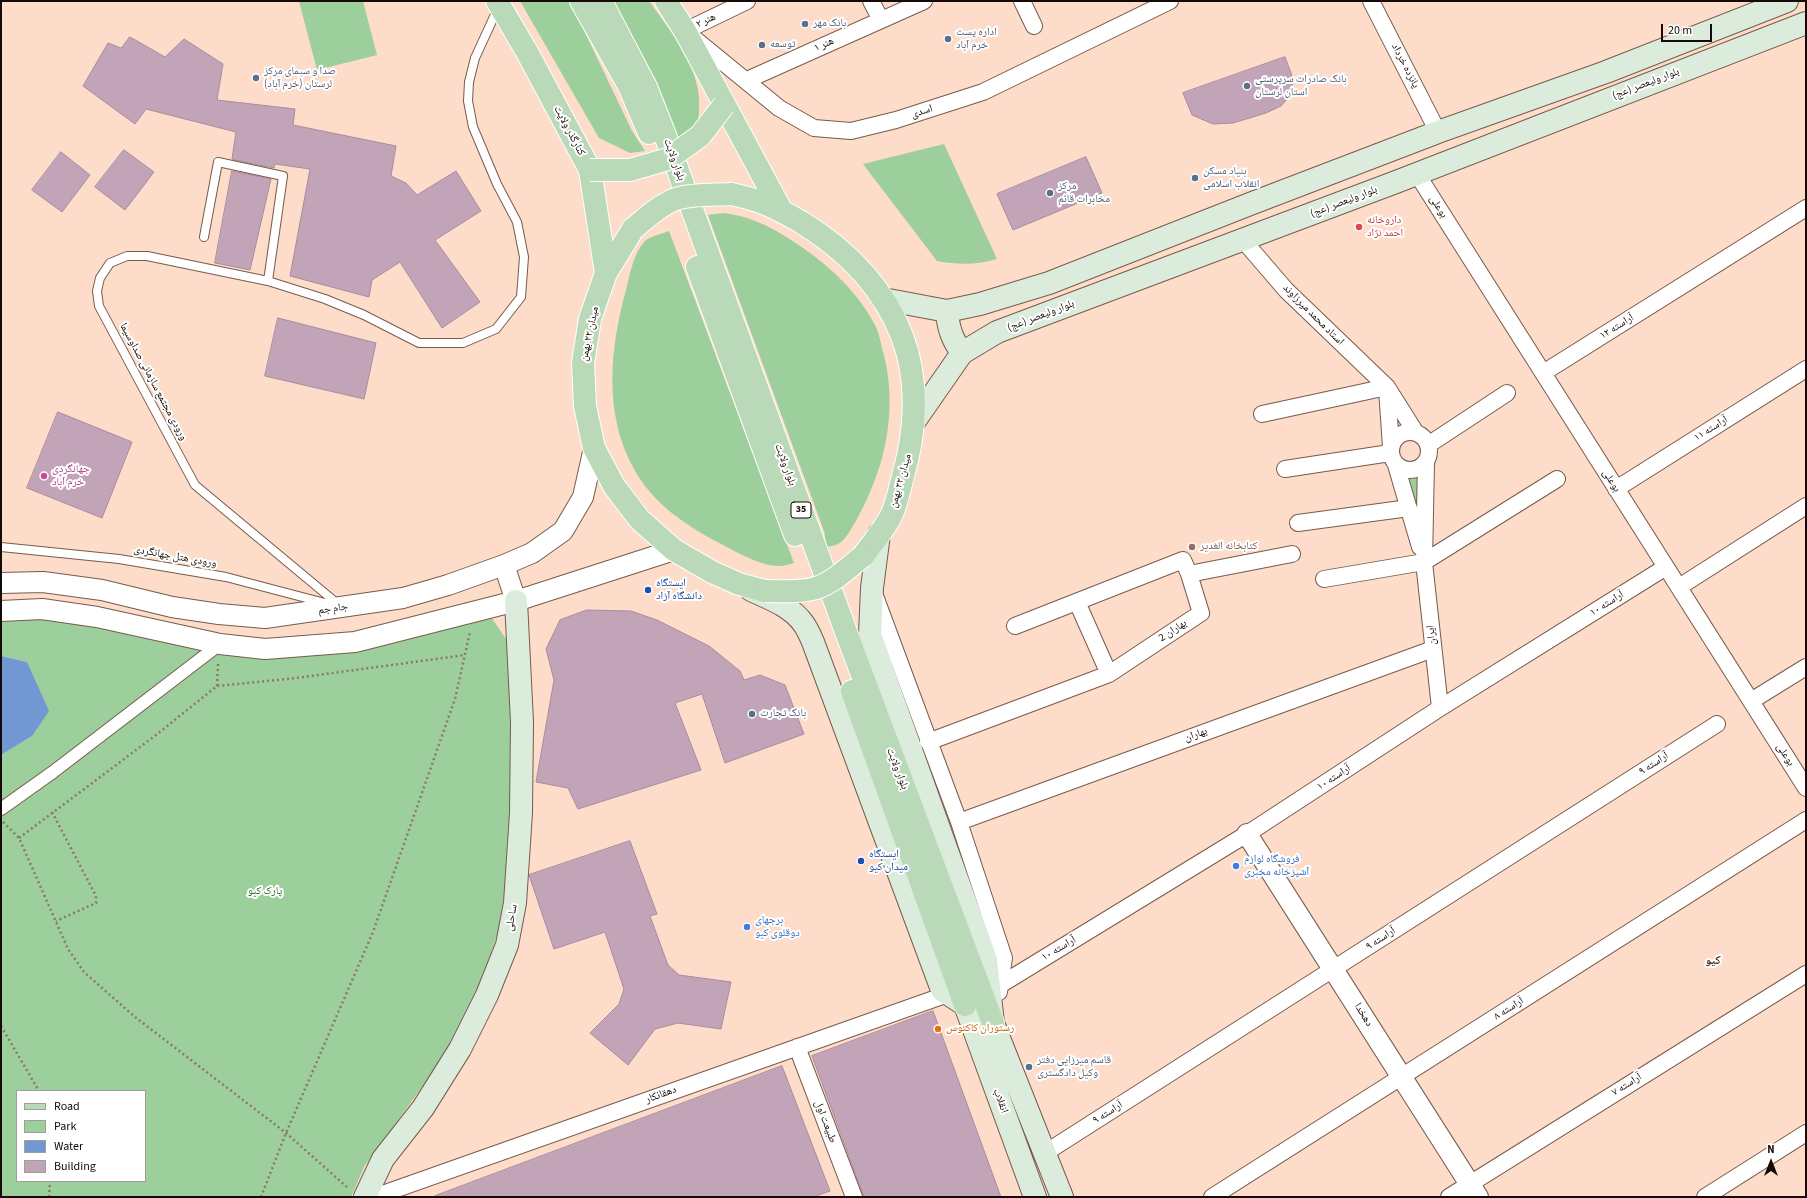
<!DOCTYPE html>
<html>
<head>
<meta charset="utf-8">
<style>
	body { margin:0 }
	#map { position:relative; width:1807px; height:1198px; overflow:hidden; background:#fddcc9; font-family:"Source Sans 3",sans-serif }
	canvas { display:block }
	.frame { position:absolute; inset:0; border:2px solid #150a05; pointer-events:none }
	.legend { position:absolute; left:16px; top:1090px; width:130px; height:92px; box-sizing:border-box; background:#fff; border:1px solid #a19d9b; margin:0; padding:5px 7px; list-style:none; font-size:12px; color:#150a05 }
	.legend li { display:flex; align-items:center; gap:8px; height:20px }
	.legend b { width:20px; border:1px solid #a19d9b }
	.north { position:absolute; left:1751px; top:1142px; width:40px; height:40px; -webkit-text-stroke:3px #fff; paint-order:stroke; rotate:0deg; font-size:11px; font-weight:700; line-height:16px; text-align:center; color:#150a05 }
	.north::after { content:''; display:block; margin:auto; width:14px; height:18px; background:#150a05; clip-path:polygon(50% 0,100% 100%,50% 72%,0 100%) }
	.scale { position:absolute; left:1661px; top:24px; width:51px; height:18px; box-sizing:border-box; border:2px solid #150a05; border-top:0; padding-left:5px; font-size:12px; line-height:14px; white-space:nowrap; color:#150a05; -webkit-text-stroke:3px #fff; paint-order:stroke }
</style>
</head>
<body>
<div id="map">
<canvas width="1807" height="1198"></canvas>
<div class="frame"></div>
<ul class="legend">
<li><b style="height:5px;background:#b9d9b9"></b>Road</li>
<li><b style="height:11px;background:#9ccf9c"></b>Park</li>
<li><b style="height:11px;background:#7298d4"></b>Water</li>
<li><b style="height:11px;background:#c2a4b8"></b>Building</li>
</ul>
<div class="north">N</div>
<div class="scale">20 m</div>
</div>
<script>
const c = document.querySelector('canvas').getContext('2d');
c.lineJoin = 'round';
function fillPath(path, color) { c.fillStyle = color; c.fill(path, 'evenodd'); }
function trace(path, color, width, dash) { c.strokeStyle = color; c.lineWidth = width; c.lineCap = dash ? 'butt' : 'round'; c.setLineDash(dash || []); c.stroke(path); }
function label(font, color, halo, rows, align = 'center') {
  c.font = font + ' "Source Sans 3","Noto Naskh Arabic",sans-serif'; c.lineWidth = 4; c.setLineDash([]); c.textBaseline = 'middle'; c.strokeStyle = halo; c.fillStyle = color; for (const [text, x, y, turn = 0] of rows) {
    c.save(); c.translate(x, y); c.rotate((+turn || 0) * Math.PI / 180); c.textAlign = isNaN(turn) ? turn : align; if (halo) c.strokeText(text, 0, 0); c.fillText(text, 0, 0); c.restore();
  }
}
fillPath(new Path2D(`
	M299,1H363L377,55L317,70Z
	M520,1H570L632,131L645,151L630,153L599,138Z
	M611,1H649C668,28 692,56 698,90C700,100 699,113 698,124L691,131L678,138Z
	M944,144L997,259C975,265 959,265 937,261L863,164Z
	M723,213C753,216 779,231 803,248C832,268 860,295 876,327C879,333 880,341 882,348C896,395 890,447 870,492C866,502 849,537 841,542C838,545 831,546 827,547L824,531L708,215Z
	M669,231L794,563C789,564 784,566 779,566C760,566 739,553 723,545C688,527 653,504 634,469C603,414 610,348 626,290C630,274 633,255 644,242C649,236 662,234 669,231Z
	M1421,474L1419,528L1405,475Z
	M42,616L261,658L491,617L506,639L514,725L507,872L500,927L483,976L460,1028L430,1076L364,1167L351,1197H1V755L32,736L27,662L1,656V621ZM17,1091H145V1181H17Z`), '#9ccf9c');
fillPath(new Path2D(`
	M1,656L27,662L49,711L32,736L1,755Z`), '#7298d4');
const building = new Path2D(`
	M130,37L165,57L184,39L223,64L217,100L295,109L293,125L396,146L391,176L406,183L417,195L456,171L481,211L435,240L480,302L442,328L400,262L372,280L369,297L290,276L310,169L275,164L274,168L234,160L232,159L236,132L146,109L135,124L83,86L108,43L121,48Z
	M1285,57L1294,81L1288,98L1281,106L1266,113L1233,123L1213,124L1192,115L1183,93Z
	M124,150L154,172L125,210L95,187Z
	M61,152L90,175L62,212L32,190Z
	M1086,157L1102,193L1013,230L997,194Z
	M232,171L271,179L250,270L215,263Z
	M278,318L376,343L364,399L265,376Z
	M58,412L132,442L102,518L27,488Z
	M587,610L631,611L657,620L709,646L740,671L744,680L760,675L785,685L804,734L725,763L702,694L675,703L701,770L578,809L568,788L536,782L554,680L546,649L560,620Z
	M630,841L657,914L650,916L668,965L679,975L731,982L721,1029L678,1023L655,1029L628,1065L590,1033L619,1004L624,989L605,932L554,949L529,875Z
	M933,1011L1001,1197H864L812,1056Z
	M782,1066L830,1191L813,1197H435V1196Z`);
fillPath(building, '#c2a4b8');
trace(building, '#a88b9f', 1);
const service = new Path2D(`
	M204,237L218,162L283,176L268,281L325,299L364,315L419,343H463L496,329L521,297L524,257L517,222L497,184L473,127L468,101L469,82L475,58L498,8
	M268,281L147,256H127L110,263L100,278L97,291L99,306L195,485L339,605
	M1,547L119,559L226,577L325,603`);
const pedestrian = new Path2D(`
	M1,809L53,772L220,644`);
const minor = new Path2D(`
	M747,1L685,31L779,108L814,128L851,131L896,120L983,92L1170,1
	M871,1L881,20
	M1022,1L1034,26
	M1371,1L1438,132
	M747,80L924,1
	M1417,174L1806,788
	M1243,240L1286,290L1387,387L1416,433
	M1543,373L1806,208
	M1387,389L1391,447
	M1262,414L1387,387
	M1391 451a19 19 0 1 1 38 0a19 19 0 1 1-38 0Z
	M1428,445L1507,393
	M1426,463L1424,562L1440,708
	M1396,465L1420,547
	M1285,469L1390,453
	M1616,489L1806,369
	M1298,523L1409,508
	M1189,574L1292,554
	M1324,579L1424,562L1557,479
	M1679,587L1806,506
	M875,596L959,822L1004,958L999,992
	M1077,602L1109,674
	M1751,701L1806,667
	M928,742L1109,674L1201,613L1189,574L1183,560L1015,626
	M959,822L1433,649
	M1000,985L1247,834L1440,708L1666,567
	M797,1047L854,1197
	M1045,1153L1717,724
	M374,1197L948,994
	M1212,1197L1806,820
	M1449,1197L1806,974
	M1705,1197L1806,1133`);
const tertiary = new Path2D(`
	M504,565L516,601
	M1,583L43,582L102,590L172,607L219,614L265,618L403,598L448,585L504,565L532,553L563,531L583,497L594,448
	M1,611L42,609L97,617L220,644L265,649L355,642L516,601L674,550
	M1247,834L1478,1197`);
const secondary = new Path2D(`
	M883,299L947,311L980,304L1049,283L1250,204L1438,132L1606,72L1787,1
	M947,311C948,328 952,339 962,353
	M914,422L962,353L997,332L1396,182L1806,23
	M879,534L872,588L870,635L986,960L993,1023L1062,1197
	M751,590C768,598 791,606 803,623C807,628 810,635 813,642L942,990L965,1005L1035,1197
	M365,1197L383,1159L423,1108L460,1049L487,995L507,945L515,903L521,813L522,722L516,601`);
const primary = new Path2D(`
	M497,1L527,52L590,170L606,273
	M581,1L629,86L649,133
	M601,1L646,87L665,135L849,640L993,1023
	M666,1L685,31L781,210
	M731,194C740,196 749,198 758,201C773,206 787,214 801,222C845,249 883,287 902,336C919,380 916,431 903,476C900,488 897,502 892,514C885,529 872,543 863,556
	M633,229L606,273L590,319L583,363L585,406L594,448L614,486L640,520L674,550L712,572L739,584L765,591
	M697,267L795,535
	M852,691L965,1005`);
trace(service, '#775b4b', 10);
trace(pedestrian, '#775b4b', 14);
trace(minor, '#775b4b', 18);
trace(tertiary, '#775b4b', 22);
trace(secondary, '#775b4b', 24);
trace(primary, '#fff', 24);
trace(new Path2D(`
	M217,686L218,664
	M52,812L96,896V903L56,921
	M3,822L19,838L68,949L84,972L135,1017L286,1133L348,1188
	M19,838L156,735L217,686L296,678L465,655
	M1,1026L39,1091
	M49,1197L50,1181
	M261,1197L286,1133L373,932L455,699L470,632`), '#8d776b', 2.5, [2, 3]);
trace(service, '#fff', 8);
trace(pedestrian, '#fff', 12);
trace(minor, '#fff', 16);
trace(tertiary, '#fff', 20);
trace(secondary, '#dcecdc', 22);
trace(primary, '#b9d9b9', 22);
const primaryBridge = new Path2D(`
	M590,170H630L668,159L700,136L724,105
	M633,229C646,218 662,203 679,198C696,194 714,195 731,194
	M765,591C782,591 803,593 819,587C835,581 849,567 863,556`);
trace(primaryBridge, '#fff', 24, []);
trace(primaryBridge, '#b9d9b9', 22);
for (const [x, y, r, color] of [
	[805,24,4,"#5c6f8a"],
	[948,39,4,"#5c6f8a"],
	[762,45,4,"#5c6f8a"],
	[256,78,4,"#5c6f8a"],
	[1247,86,4,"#5c6f8a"],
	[1195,178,4,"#5c6f8a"],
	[1050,193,4,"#5c6f8a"],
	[1359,227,4,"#e0444e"],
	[44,476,4,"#d1479c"],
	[1192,547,4,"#8d6e63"],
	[648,590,4,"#1a4fb4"],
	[752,714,4,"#5c6f8a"],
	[861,861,4,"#1a4fb4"],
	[1236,866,4,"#3f7fe0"],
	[747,927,4,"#3f7fe0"],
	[938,1029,4,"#e8710a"],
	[1029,1067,4,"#5c6f8a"]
]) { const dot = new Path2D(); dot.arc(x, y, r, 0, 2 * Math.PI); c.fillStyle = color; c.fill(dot); trace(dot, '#fff', 1.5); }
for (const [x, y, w] of [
	[801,510,20]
]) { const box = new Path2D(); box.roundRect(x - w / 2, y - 8, w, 16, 3); c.fillStyle = '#fff'; c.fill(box); trace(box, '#150a05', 1); }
label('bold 10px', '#150a05', null, [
	["35",801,510]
]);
label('11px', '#150a05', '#fff', [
	["هنر ۲",706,21,-26],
	["هنر ۱",824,45,-24],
	["پانزده خرداد",1405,66,63],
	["بلوار ولیعصر (عج)",1646,84,-21],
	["اسدی",922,112,-18],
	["کنارگذر ولایت",569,131,62],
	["بلوار ولایت",674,160,70],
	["بلوار ولیعصر (عج)",1344,202,-21],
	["بوعلی",1438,207,58],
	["استاد محمد میرزاوند",1313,315,45],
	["بلوار ولیعصر (عج)",1041,316,-21],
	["۱۲ آراسته",1617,327,-32],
	["میدان ۲۲ بهمن",590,334,-78],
	["ورودی مجتمع سازمانی صداوسیما",153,382,62],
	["آراسته ۱۱",1711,429,-32],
	["بلوار ولایت",785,465,70],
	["میدان ۲۲ بهمن",901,481,-74],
	["بوعلی",1611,481,58],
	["ورودی هتل جهانگردی",175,557,10],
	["آراسته ۱۰",1607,604,-32],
	["جام جم",333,609,-8],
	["بهاران 2",1173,631,-34],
	["ایران",1432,635,-96],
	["بهاران",1196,735,-20],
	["بوعلی",1785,755,58],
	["آراسته ۹",1654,764,-33],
	["بلوار ولایت",897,769,69],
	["آراسته ۱۰",1334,778,-33],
	["ساحلی",512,918,-80],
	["آراسته ۹",1381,939,-33],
	["آراسته ۱۰",1059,949,-31],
	["آراسته ۸",1509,1009,-32],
	["دهخدا",1363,1015,58],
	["آراسته ۷",1627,1085,-32],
	["دهقانکار",661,1095,-20],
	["انقلاب",1000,1101,70],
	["آراسته ۹",1108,1113,-32],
	["طبیعت اول",825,1122,69]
]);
label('11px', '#4e5e75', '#fff', [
	["بانک مهر",813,24],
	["اداره پست",956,33],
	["خرم آباد",956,46],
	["توسعه",770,45],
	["صدا و سیمای مرکز",264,72],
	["لرستان (خرم آباد)",264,85],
	["بانک صادرات سرپرستی",1255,80],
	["استان لرستان",1255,93],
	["بنیاد مسکن",1203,172],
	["انقلاب اسلامی",1203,185],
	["مرکز",1058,187],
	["مخابرات قائم",1058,200],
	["بانک تجارت",760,714],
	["قاسم میرزایی دفتر",1037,1061],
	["وکیل دادگستری",1037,1074]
], 'left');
label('11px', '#be3a42', '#fff', [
	["داروخانه",1367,221],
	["احمد نژاد",1367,234]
], 'left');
label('11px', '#b23c85', '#fff', [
	["جهانگردى",52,470],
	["خرم آباد",52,483]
], 'left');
label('11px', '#785e54', '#fff', [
	["کتابخانه الغدیر",1200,547]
], 'left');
label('11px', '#164399', '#fff', [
	["ایستگاه",656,584],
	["دانشگاه آزاد",656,597],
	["ایستگاه",869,855],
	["میدان کیو",869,868]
], 'left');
label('11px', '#366cbe', '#fff', [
	["فروشگاه لوازم",1244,860],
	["آشپزخانه مخبری",1244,873],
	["برجهای",755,921],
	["دوقلوی کیو",755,934]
], 'left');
label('11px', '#186923', '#fff', [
	["پارک کیو",265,892]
]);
label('11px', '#c56008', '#fff', [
	["رستوران کاکتوس",946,1029]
], 'left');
label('bold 12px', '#513728', '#fff', [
	["کیو",1713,961]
]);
</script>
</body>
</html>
